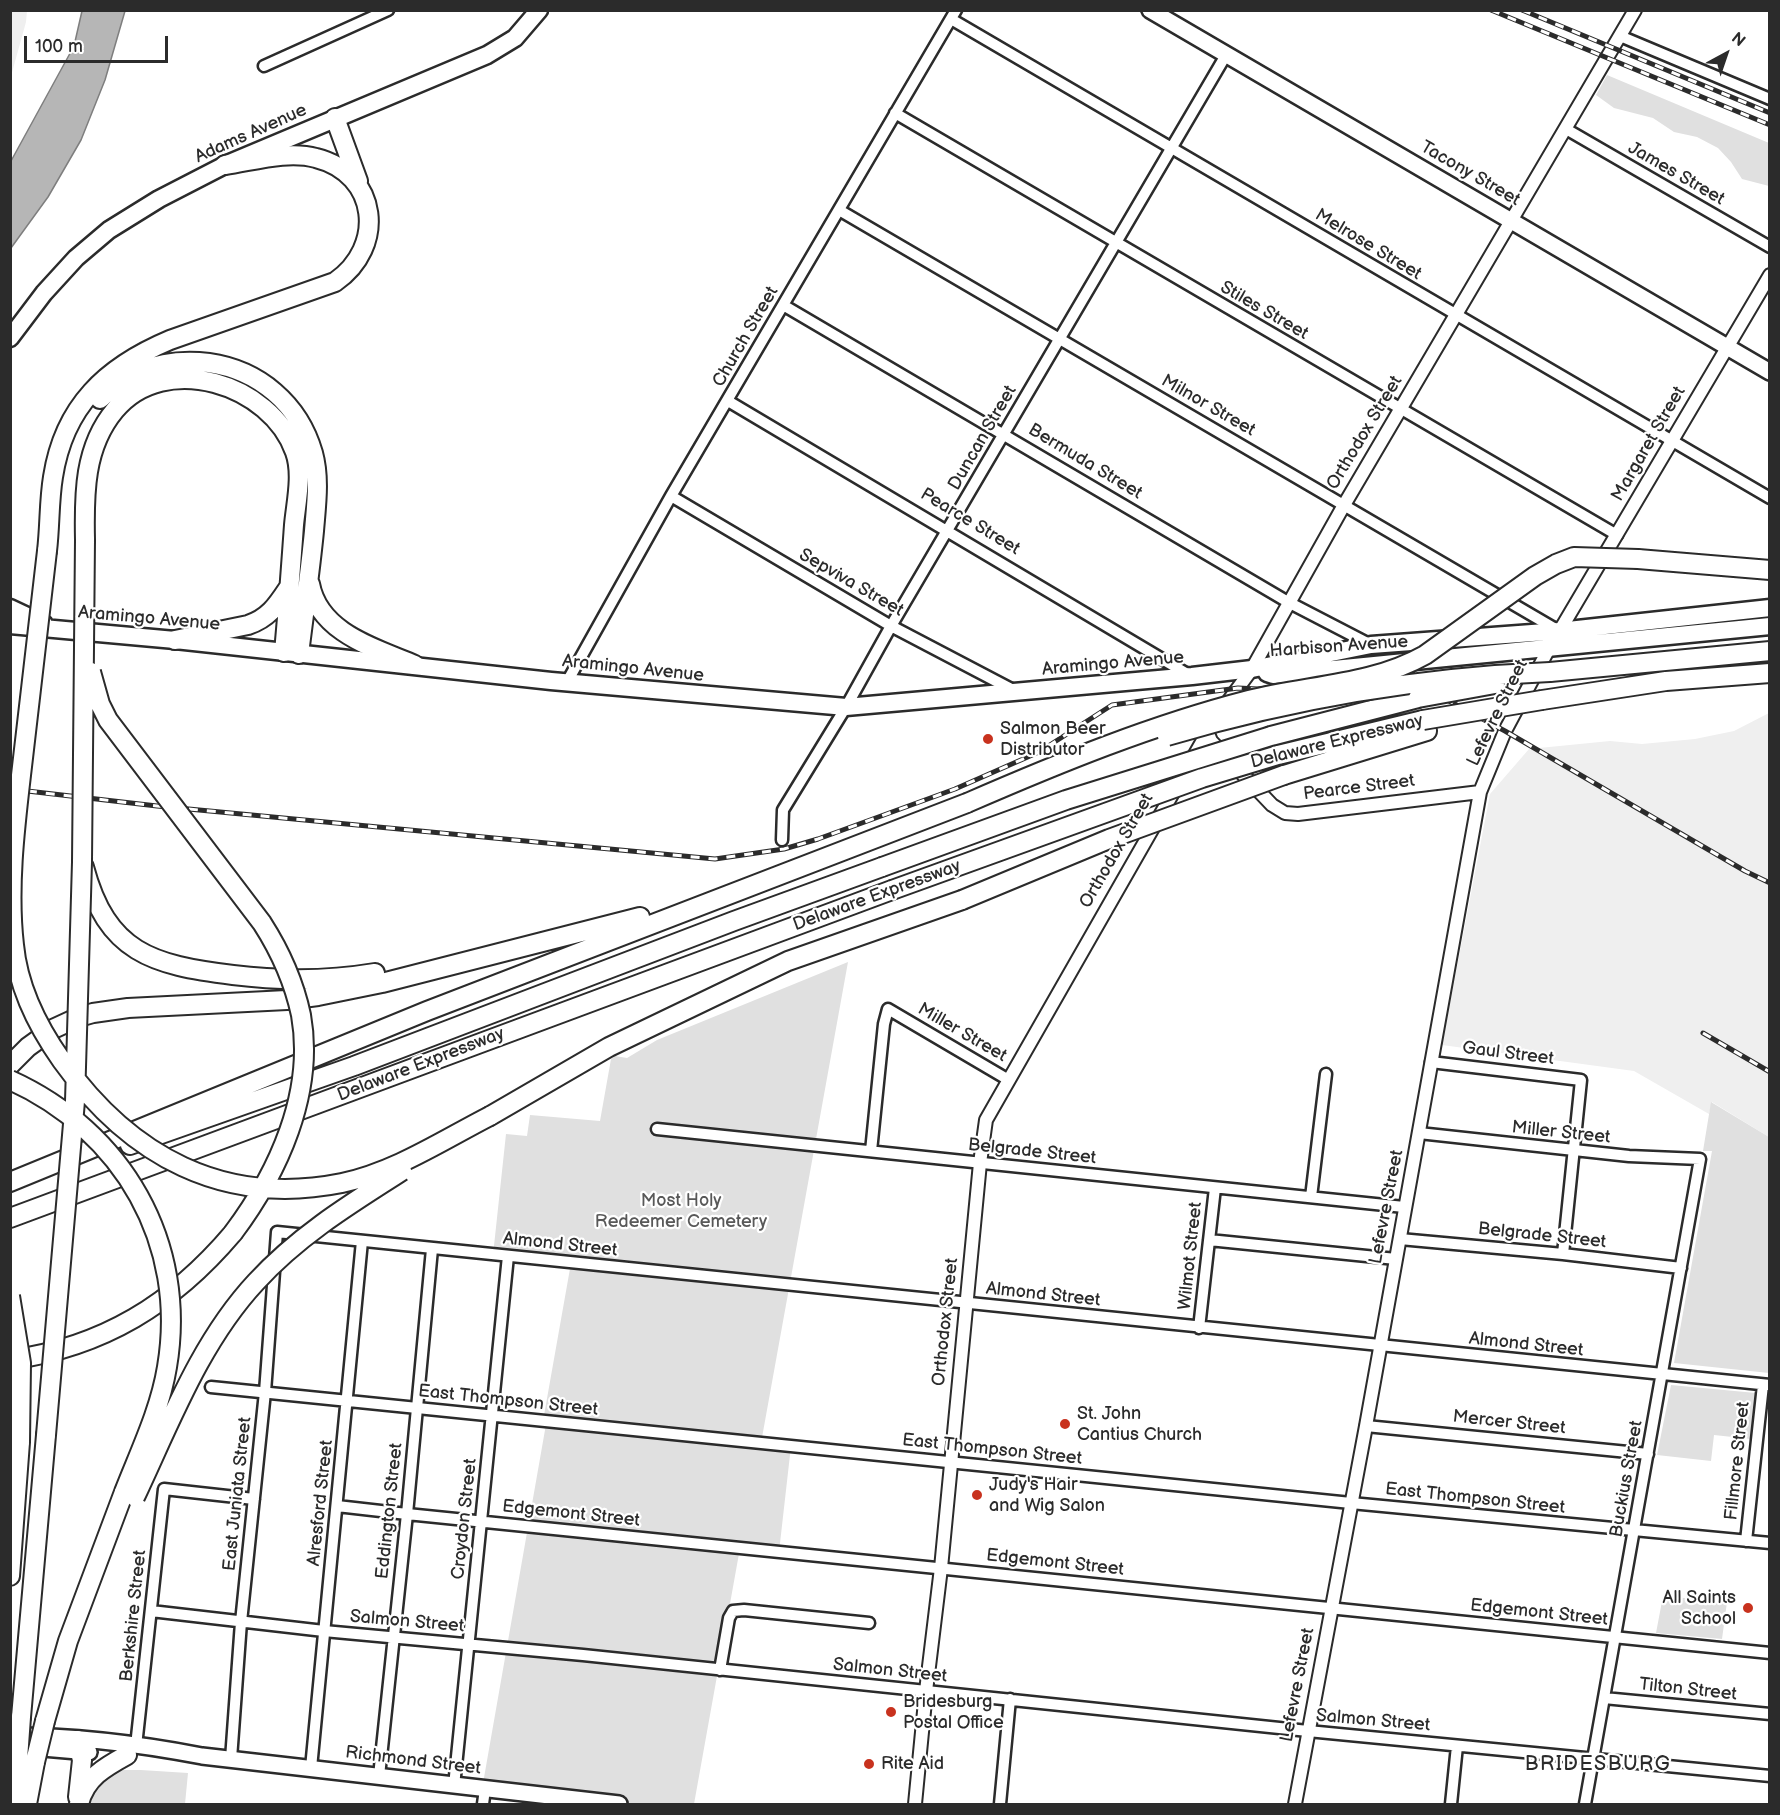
<!DOCTYPE html>
<html>
<head>
<meta charset="utf-8">
<style>
	body { margin:0 }
	#map { position:relative; width:1780px; height:1815px; overflow:hidden; background:#fff; font-family:"Balsamiq Sans",sans-serif }
	canvas { display:block }
	.frame { position:absolute; inset:0; border:12px solid #2b2b2b; pointer-events:none }
	.north { position:absolute; left:1696px; top:24px; width:60px; height:60px; -webkit-text-stroke:4px #fff; paint-order:stroke; rotate:40deg; font-size:16px; font-weight:700; line-height:24px; text-align:center; color:#2b2b2b }
	.north::after { content:''; display:block; margin:auto; width:21px; height:27px; background:#2b2b2b; clip-path:polygon(50% 0,100% 100%,50% 72%,0 100%) }
	.scale { position:absolute; left:24px; top:36px; width:144px; height:27px; box-sizing:border-box; border:3px solid #2b2b2b; border-top:0; padding-left:8px; font-size:18px; line-height:21px; white-space:nowrap; color:#2b2b2b; -webkit-text-stroke:4px #fff; paint-order:stroke }
</style>
</head>
<body>
<div id="map">
<canvas width="1780" height="1815"></canvas>
<div class="frame"></div>
<div class="north">N</div>
<div class="scale">100 m</div>
</div>
<script>
const c = document.querySelector('canvas').getContext('2d');
c.lineJoin = 'round';
function fillPath(path, color) { c.fillStyle = color; c.fill(path, 'evenodd'); }
function trace(path, color, width, dash) { c.strokeStyle = color; c.lineWidth = width; c.lineCap = dash ? 'butt' : 'round'; c.setLineDash(dash || []); c.stroke(path); }
function label(font, color, halo, rows, align = 'center') {
  c.font = font + ' "Balsamiq Sans",sans-serif'; c.lineWidth = 4.5; c.setLineDash([]); c.textBaseline = 'middle'; c.strokeStyle = halo; c.fillStyle = color; for (const [text, x, y, turn = 0] of rows) {
    c.save(); c.translate(x, y); c.rotate((+turn || 0) * Math.PI / 180); c.textAlign = isNaN(turn) ? turn : align; if (halo) c.strokeText(text, 0, 0); c.fillText(text, 0, 0); c.restore();
  }
}
fillPath(new Path2D(`
	M11,10L27,11L26,22L11,76Z
	M1769,713V1137L1712,1102L1709,1114L1634,1071L1442,1045L1490,794L1529,749L1610,741L1642,744L1695,739L1734,731Z`), '#efefef');
fillPath(new Path2D(`
	M1607,75L1769,143V186L1742,179L1731,162L1718,148L1697,137L1674,132L1653,118L1614,108L1596,95Z
	M848,962L761,1443L791,1446L779,1552L740,1548L694,1804H619L482,1789L545,1430L543,1421L571,1263L493,1255L506,1134L527,1136L530,1115L600,1121L611,1059L615,1056L627,1058L657,1040Z
	M1711,1102L1769,1137V1373L1674,1363L1712,1151H1703Z
	M1671,1385L1756,1393L1751,1439L1714,1435L1711,1461L1657,1455Z
	M1663,1596L1727,1602L1722,1639L1656,1633Z
	M119,1770H141L188,1773L185,1804H87V1795L109,1774Z`), '#e0e0e0');
const water = new Path2D(`
	M82,11H125L105,80L81,140L48,197L11,248V161L74,46Z`);
fillPath(water, '#b6b6b6');
trace(water, '#7e7e7e', 1.5);
const minor = new Path2D(`
	M951,19L1770,498
	M1620,36L1770,99
	M264,66L388,10
	M895,113L1617,535
	M1566,129L1770,247
	M839,210L1559,631
	M783,305L1288,602L1371,645
	M728,401L1189,675
	M671,496L891,626L1015,691
	M567,682L671,496L956,10
	M782,840L783,810L846,707L891,626L1226,55
	M1431,1062L1581,1080L1563,1254
	M657,1129L1404,1207
	M1419,1133L1629,1156L1700,1159L1585,1804
	M871,1151L884,1024L888,1009L1007,1079
	M1311,1197L1326,1074
	M1400,1239L1563,1254L1681,1268
	M1209,1240L1396,1259
	M1199,1328L1215,1188
	M211,1387L1351,1503L1770,1543
	M1366,1426L1648,1454
	M337,1506L407,1514L1770,1653
	M1746,1541L1763,1385
	M151,1611L324,1631L583,1655L1308,1731L1770,1776
	M720,1670L729,1618L733,1611L744,1610L869,1623
	M1604,1698L1770,1714
	M136,1746L164,1489L254,1499
	M231,1759L241,1622L265,1392L277,1232L1770,1385
	M311,1768L362,1241
	M379,1776L407,1514L432,1249
	M454,1786L508,1256
	M483,1804L485,1789
	M1000,1804L1010,1699
	M1451,1804L1457,1746`);
const tertiary = new Path2D(`
	M1224,707L1252,669L1344,505L1635,10
	M1207,731L1211,741L1272,805L1285,813L1298,814L1480,792
	M915,1804L926,1691L941,1568L980,1163L986,1120L1214,721
	M1295,1804L1366,1426L1480,792L1505,731L1546,654L1770,275`);
const secondary = new Path2D(`
	M1150,10L1770,372
	M10,1736C74,1736 140,1744 202,1756L619,1804
	M29,1744L43,1748L89,1752`);
const primary = new Path2D(`
	M10,338L44,293L76,258L109,230L159,199L225,165L487,55L515,38L539,10
	M10,608L44,624
	M10,625L175,640L551,681L846,707L1192,676L1252,669L1371,645L1559,631L1770,608
	M1267,673L1273,675C1439,660 1604,641 1770,626`);
const motorway = new Path2D(`
	M335,118L358,181
	M100,399C130,369 167,358 209,363C259,370 299,404 313,453C320,478 316,506 314,531C310,572 304,613 299,654
	M85,540C84,494 84,447 115,410C165,350 271,384 295,452C303,474 296,503 294,525C291,567 288,610 284,652
	M47,551C50,526 49,501 53,477C64,406 106,367 170,340L335,282C386,247 379,174 316,158C288,150 253,161 225,165
	M1638,559L1770,570
	M310,584C319,633 375,648 415,665
	M175,640L248,625C269,618 277,605 289,587
	M1550,672L1770,651
	M1542,700L1666,681L1770,673
	M1271,736L1418,698
	M1278,755L1423,720
	M1284,775L1427,731
	M84,867C107,953 152,965 233,975C281,981 327,981 375,973
	M10,1065L28,1047L53,1029L79,1017L93,1013L128,1008L287,1000L318,996L382,983L640,917
	M490,1116L609,1047L788,961L962,900
	M130,1145L354,1066L734,921L882,867
	M10,1182L427,1011L967,803
	M10,1218L892,890
	M10,1360C103,1347 173,1304 233,1233
	M10,1576L20,1442
	M21,1717L46,1435
	M45,1721L68,1641L124,1492
	M77,1740L82,1760L78,1797
	M15,1804L18,1759
	M27,1804L35,1762
	M79,1804C85,1778 105,1767 127,1755`);
trace(minor, '#2b2b2b', 15);
trace(tertiary, '#2b2b2b', 16);
trace(secondary, '#2b2b2b', 20);
trace(primary, '#2b2b2b', 21);
trace(motorway, '#2b2b2b', 22);
trace(minor, '#fff', 10);
trace(tertiary, '#fff', 12);
trace(secondary, '#fff', 15);
trace(primary, '#fff', 16);
trace(motorway, '#fff', 18);
const rail = new Path2D(`
	M1491,10L1770,125
	M1522,10L1770,113
	M10,789L157,806L715,859L784,849L818,839L955,789L1039,752L1112,705L1238,688L1258,689L1354,678L1395,682L1438,695L1505,731L1745,871L1770,883
	M1703,1033L1770,1072`);
trace(rail, '#2b2b2b', 5);
trace(rail, '#fff', 3, [9]);
const motorwayBridge = new Path2D(`
	M47,551C39,620 31,689 23,758C16,819 7,884 14,945C18,988 38,1027 62,1061C130,1156 223,1207 342,1183C395,1172 443,1140 490,1116
	M91,672L100,704L108,720L262,923C280,951 294,982 301,1015C315,1093 278,1173 233,1233
	M1418,698L1495,684
	M1423,720L1542,700
	M1167,736C1292,699 1420,677 1550,672
	M967,803C1059,763 1152,725 1249,700C1308,685 1372,685 1425,655L1535,576L1556,564L1574,557L1638,559
	M882,867L1066,800L1271,736
	M892,890L1202,778L1278,755
	M962,900L1109,839L1284,775
	M10,1080C123,1131 188,1243 167,1367C160,1410 140,1451 124,1492
	M10,1296L21,1363L20,1442
	M46,1435L75,1101L82,862L85,540
	M135,1497C170,1423 200,1342 256,1282C298,1236 350,1204 402,1171
	M18,1759L21,1717
	M35,1762L45,1721`);
trace(motorwayBridge, '#2b2b2b', 22, []);
trace(motorwayBridge, '#fff', 18);
for (const [x, y, r, color] of [
	[988,739,6,"#c8321e"],
	[1065,1424,6,"#c8321e"],
	[977,1495,6,"#c8321e"],
	[1748,1608,6,"#c8321e"],
	[891,1712,6,"#c8321e"],
	[869,1764,6,"#c8321e"]
]) { const dot = new Path2D(); dot.arc(x, y, r, 0, 2 * Math.PI); c.fillStyle = color; c.fill(dot); trace(dot, '#fff', 2); }
label('18px', '#2b2b2b', '#fff', [
	["Adams Avenue",251,134,-24],
	["Tacony Street",1470,174,30],
	["James Street",1676,174,30],
	["Melrose Street",1368,245,31],
	["Stiles Street",1264,311,30],
	["Church Street",746,337,-60],
	["Milnor Street",1208,406,30],
	["Orthodox Street",1365,433,-59],
	["Duncan Street",983,438,-60],
	["Margaret Street",1649,444,-60],
	["Bermuda Street",1085,462,31],
	["Pearce Street",970,522,31],
	["Sepviva Street",851,583,30],
	["Aramingo Avenue",149,619,5],
	["Harbison Avenue",1339,647,-4],
	["Aramingo Avenue",1113,664,-5],
	["Aramingo Avenue",633,669,6],
	["Lefevre Street",1498,713,-64],
	["Delaware Expressway",1337,742,-14],
	["Pearce Street",1359,788,-7],
	["Orthodox Street",1117,851,-60],
	["Delaware Expressway",877,896,-20],
	["Miller Street",962,1033,30],
	["Gaul Street",1508,1054,7],
	["Delaware Expressway",421,1065,-21],
	["Miller Street",1561,1133,6],
	["Belgrade Street",1032,1152,6],
	["Lefevre Street",1387,1207,-79],
	["Belgrade Street",1542,1236,6],
	["Almond Street",560,1245,6],
	["Wilmot Street",1191,1256,-84],
	["Almond Street",1043,1295,6],
	["Orthodox Street",946,1322,-84],
	["Almond Street",1526,1345,6],
	["East Thompson Street",508,1401,6],
	["Mercer Street",1509,1423,6],
	["East Thompson Street",992,1450,6],
	["Fillmore Street",1738,1461,-84],
	["Buckius Street",1627,1479,-80],
	["East Juniata Street",238,1494,-84],
	["East Thompson Street",1475,1499,6],
	["Alresford Street",321,1503,-84],
	["Eddington Street",390,1511,-84],
	["Edgemont Street",571,1514,6],
	["Croydon Street",465,1519,-84],
	["Edgemont Street",1055,1563,6],
	["Edgemont Street",1539,1613,6],
	["Berkshire Street",134,1616,-84],
	["Salmon Street",407,1622,5],
	["Salmon Street",890,1671,6],
	["Lefevre Street",1298,1685,-79],
	["Tilton Street",1688,1690,6],
	["Salmon Street",1373,1721,5],
	["Richmond Street",413,1761,7]
]);
label('18px', '#2b2b2b', '#fff', [
	["Salmon Beer",1000,729],
	["Distributor",1000,750],
	["St. John",1077,1414],
	["Cantius Church",1077,1435],
	["Judy's Hair",989,1485],
	["and Wig Salon",989,1506],
	["All Saints",1736,1598,"right"],
	["School",1736,1619,"right"],
	["Bridesburg",903,1702],
	["Postal Office",903,1723],
	["Rite Aid",881,1764]
], 'left');
label('18px', '#585858', '#fff', [
	["Most Holy",681,1201],
	["Redeemer Cemetery",681,1222]
]);
c.letterSpacing = '1.5px';
label('20px', '#2b2b2b', '#fff', [
	["BRIDESBURG",1598,1765]
]);
c.letterSpacing = '0px';
</script>
</body>
</html>
